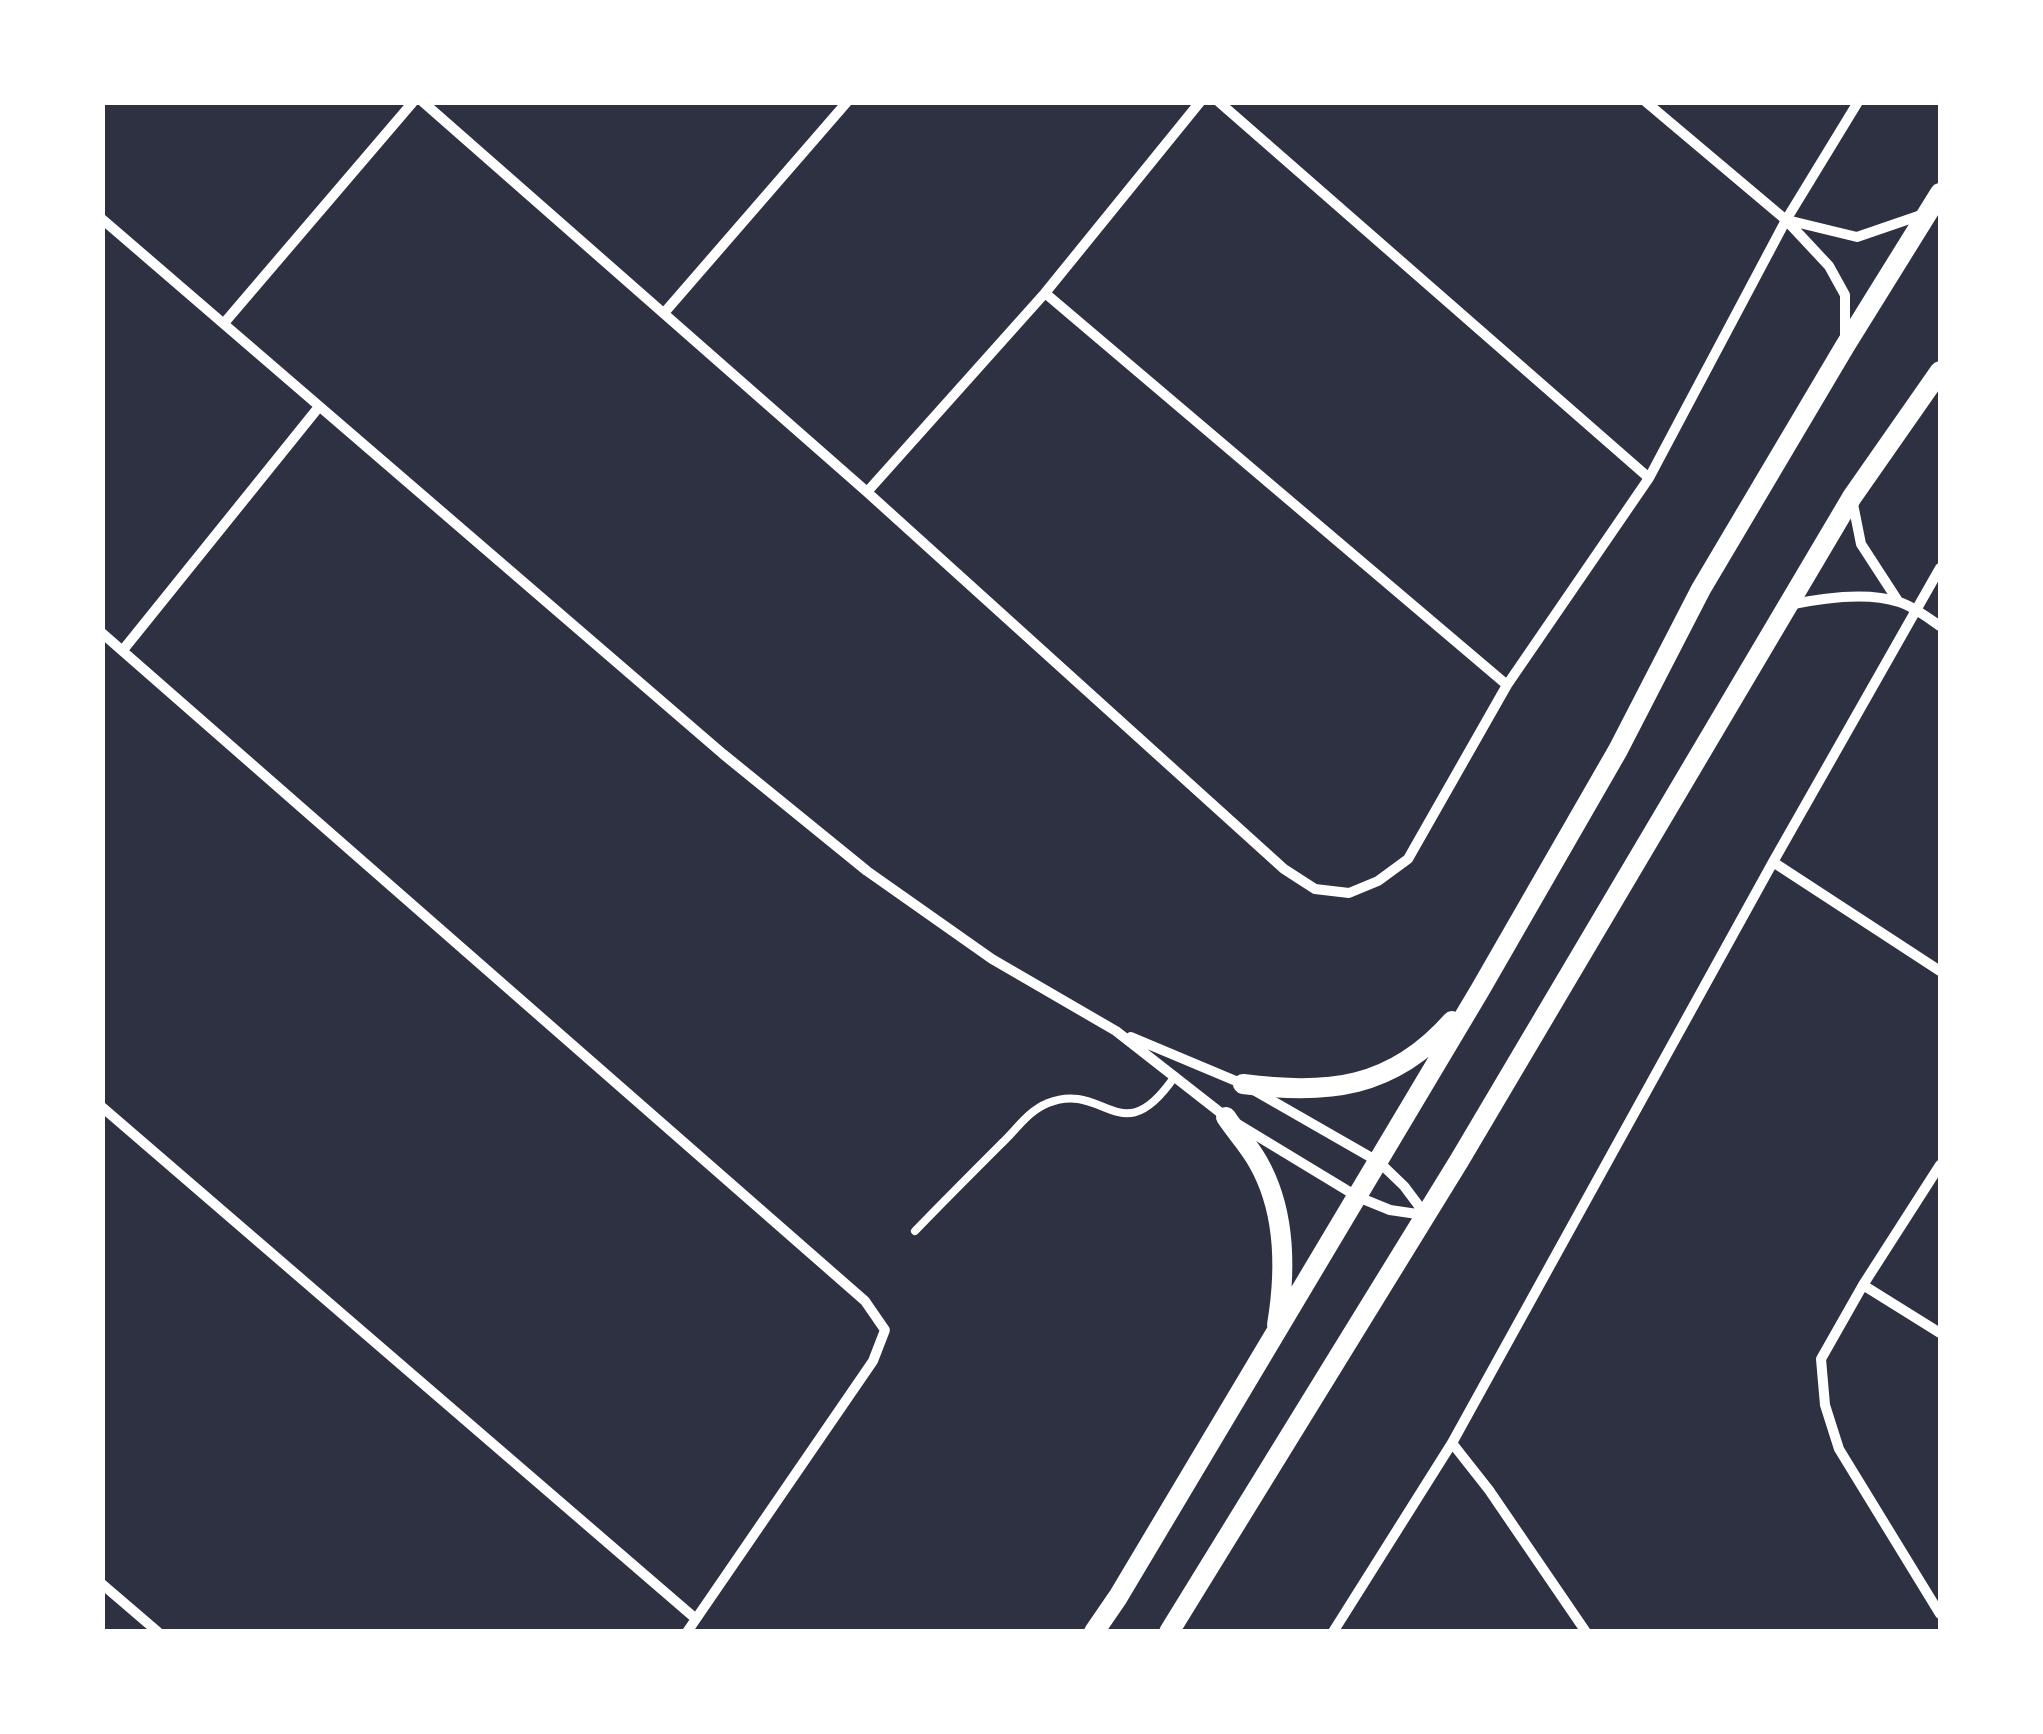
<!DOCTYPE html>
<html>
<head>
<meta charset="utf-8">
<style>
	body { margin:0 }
	#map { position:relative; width:2043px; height:1734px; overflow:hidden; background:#2d3142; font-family:"Noto Sans",sans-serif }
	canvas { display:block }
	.frame { position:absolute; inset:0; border:105px solid #fff; pointer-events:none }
</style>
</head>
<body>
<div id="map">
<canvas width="2043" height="1734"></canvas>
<div class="frame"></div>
</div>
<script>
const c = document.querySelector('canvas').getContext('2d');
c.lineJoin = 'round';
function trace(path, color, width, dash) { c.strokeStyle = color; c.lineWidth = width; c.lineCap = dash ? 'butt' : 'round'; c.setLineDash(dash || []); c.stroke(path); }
trace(new Path2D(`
	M915,1231C944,1201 973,1172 1002,1143C1017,1129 1028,1111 1048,1103C1105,1080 1121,1155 1175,1076`), '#fff', 8);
trace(new Path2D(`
	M423,102L867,492L1284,869L1315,889L1349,893L1378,881L1408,859L1507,685L1649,478L1786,220L1858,102
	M1219,102L1649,478
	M1646,102L1786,220L1829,266L1845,295V340
	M102,219L723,754L867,871L992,959L1116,1031L1226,1117L1358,1197L1390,1210L1424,1215
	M1787,220L1857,237L1924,214
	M1045,293L1507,685
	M664,313L847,102
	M225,322L413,102
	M867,492L1045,293L1200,102
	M1852,499L1861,544L1898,601
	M1788,605C1821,598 1866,591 1899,602C1913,606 1928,618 1940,626
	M102,633L865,1301L885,1330L873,1361L687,1632
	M123,650L318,408
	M1773,862L1940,971
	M1131,1037L1243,1084L1379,1162L1404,1186L1425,1214
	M102,1107L696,1619
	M1940,1165L1863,1285L1821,1359L1825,1405L1839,1449L1940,1614
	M1863,1285L1940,1333
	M1452,1443L1489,1490L1586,1632
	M102,1584L158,1632
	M1333,1632L1452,1443L1773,862L1940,568`), '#fff', 10);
trace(new Path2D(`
	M1243,1084C1327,1095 1392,1089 1452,1021
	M1226,1117C1236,1132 1249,1146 1258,1162C1286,1211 1286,1271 1277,1325
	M1094,1632L1118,1597L1480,990L1618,750L1701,589L1845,346L1940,193
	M1169,1632L1459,1161L1852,497L1940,371`), '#fff', 20);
</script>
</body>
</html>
